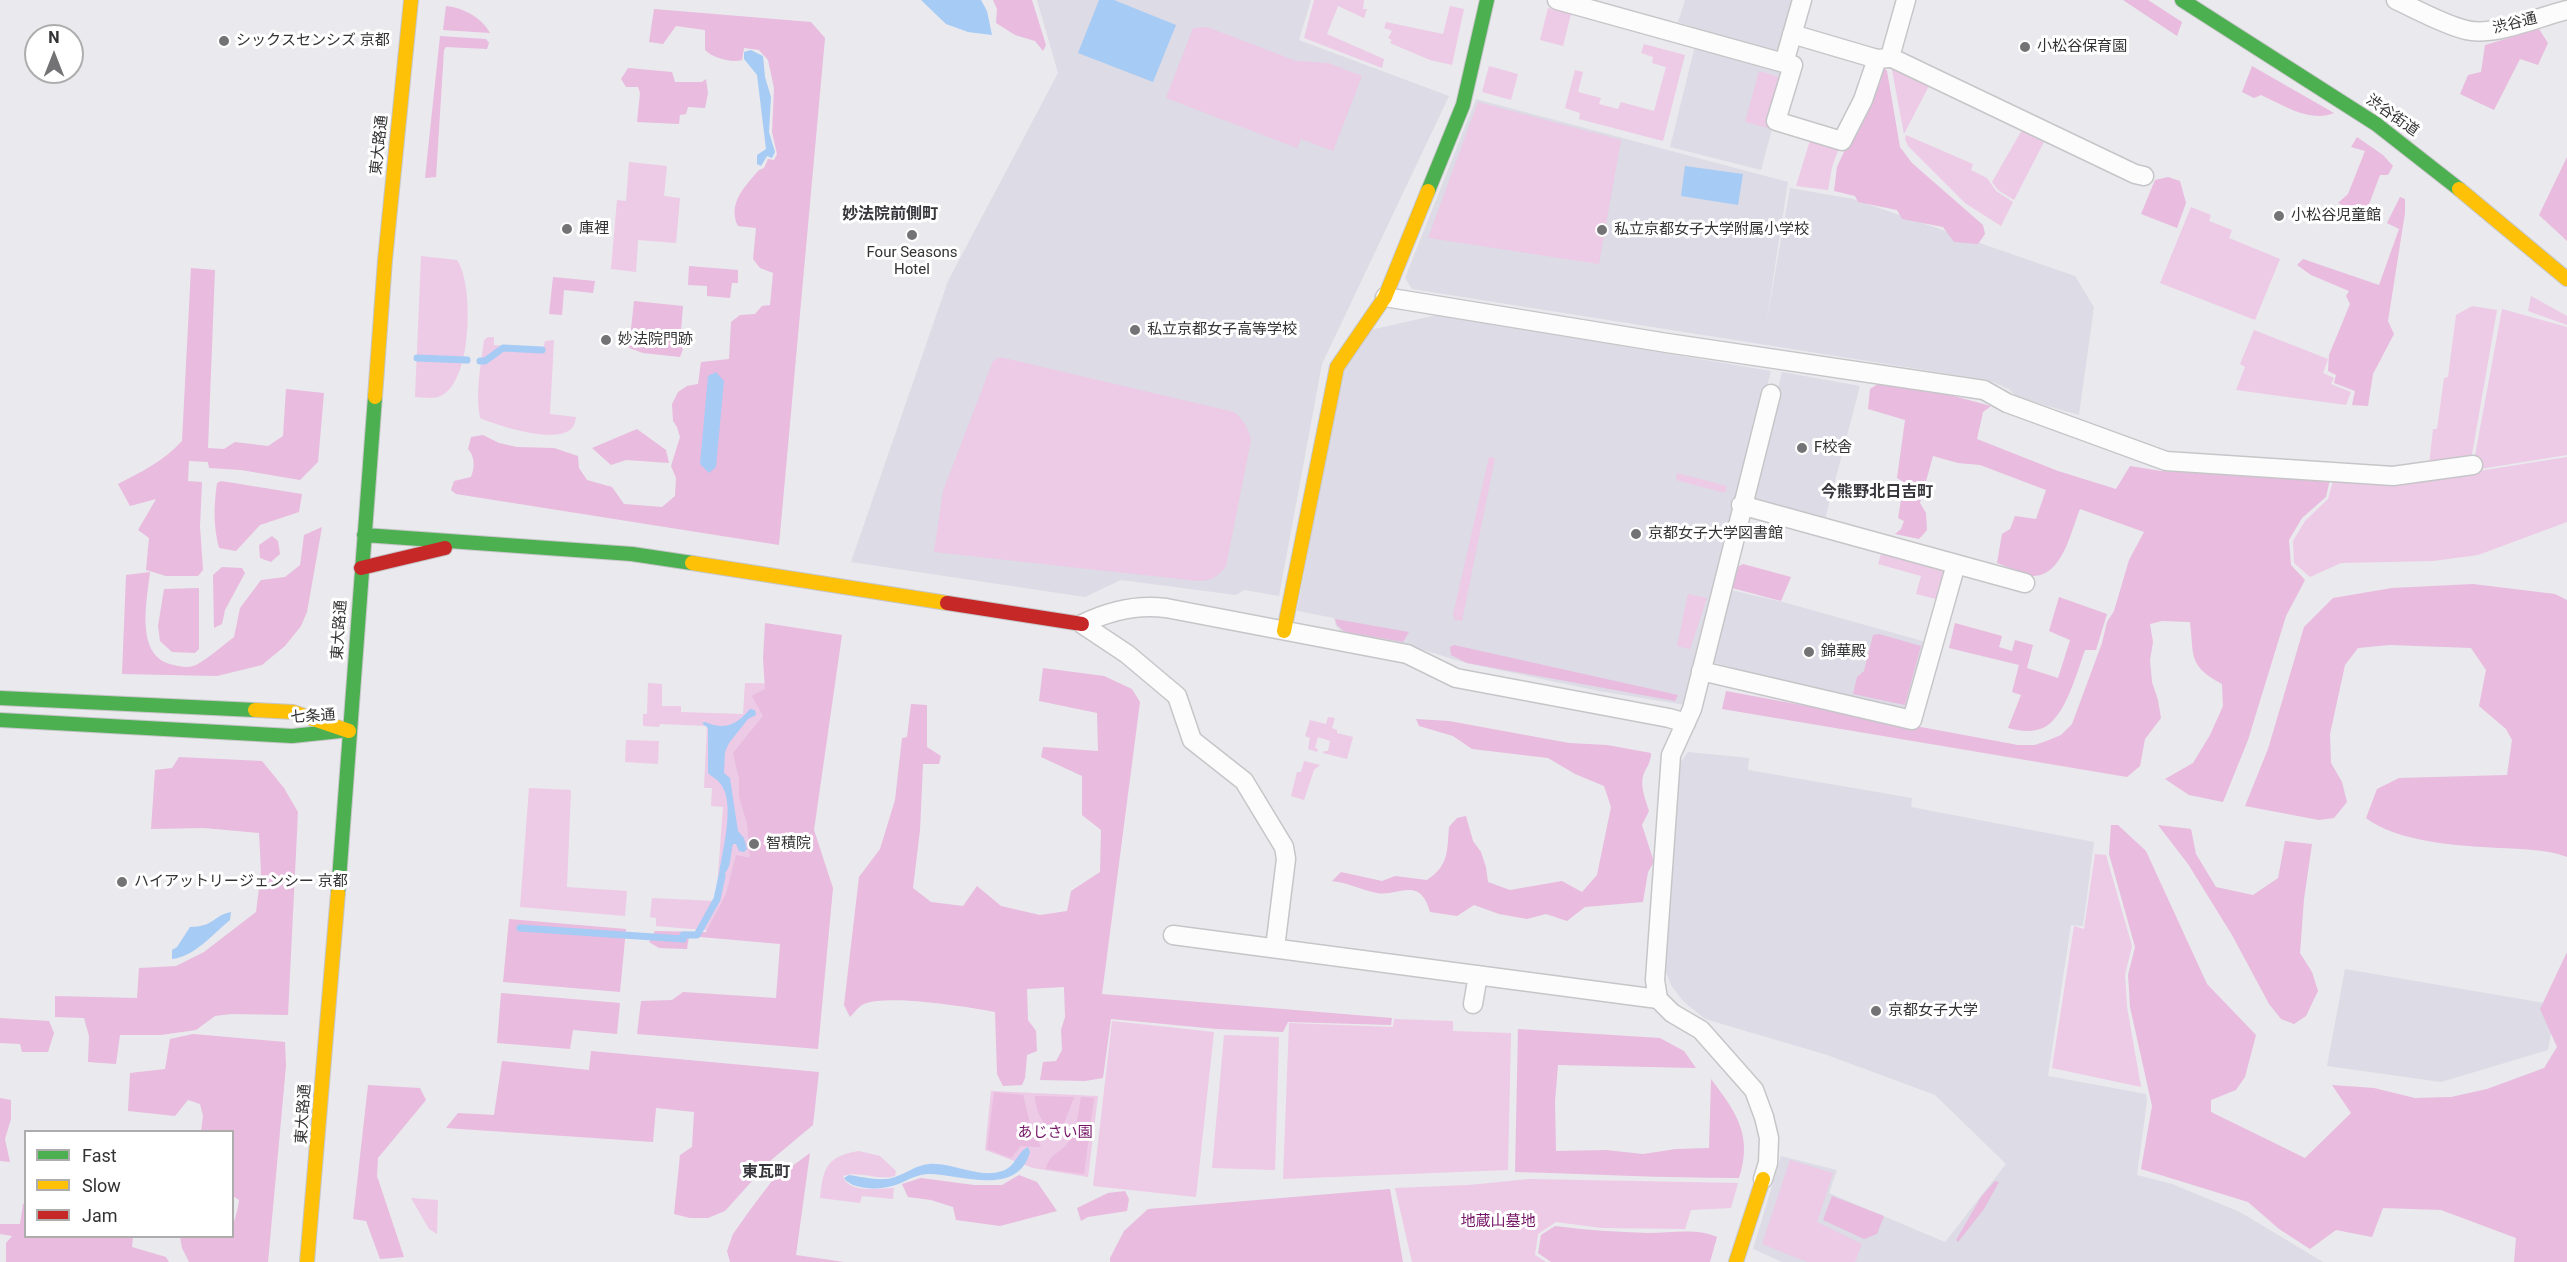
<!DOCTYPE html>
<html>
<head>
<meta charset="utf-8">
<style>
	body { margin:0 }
	#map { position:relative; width:2567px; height:1262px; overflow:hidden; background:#eae9ed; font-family:Roboto,sans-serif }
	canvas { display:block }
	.legend { position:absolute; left:24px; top:1130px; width:210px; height:108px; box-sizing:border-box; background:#fff; border:2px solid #adadae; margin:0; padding:8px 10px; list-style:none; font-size:18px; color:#333335 }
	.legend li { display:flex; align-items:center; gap:12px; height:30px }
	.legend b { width:30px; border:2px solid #adadae }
	.north { position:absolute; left:24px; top:24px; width:60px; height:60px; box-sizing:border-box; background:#fff; border:2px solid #adadae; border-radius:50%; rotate:0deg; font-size:16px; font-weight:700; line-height:24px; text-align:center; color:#333335 }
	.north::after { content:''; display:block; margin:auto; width:21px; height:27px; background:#737375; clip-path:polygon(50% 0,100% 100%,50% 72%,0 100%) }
</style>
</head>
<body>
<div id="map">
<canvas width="2567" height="1262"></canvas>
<ul class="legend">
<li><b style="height:8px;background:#4caf50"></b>Fast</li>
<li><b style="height:8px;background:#ffc107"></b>Slow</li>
<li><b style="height:8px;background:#c62828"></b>Jam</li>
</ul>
<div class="north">N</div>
</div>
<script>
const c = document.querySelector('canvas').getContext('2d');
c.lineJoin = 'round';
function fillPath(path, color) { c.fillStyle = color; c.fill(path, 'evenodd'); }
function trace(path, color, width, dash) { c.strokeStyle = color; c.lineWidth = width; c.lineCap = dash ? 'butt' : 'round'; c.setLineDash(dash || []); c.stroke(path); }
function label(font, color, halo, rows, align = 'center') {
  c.font = font + ' Roboto,"Noto Sans JP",sans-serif'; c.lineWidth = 6; c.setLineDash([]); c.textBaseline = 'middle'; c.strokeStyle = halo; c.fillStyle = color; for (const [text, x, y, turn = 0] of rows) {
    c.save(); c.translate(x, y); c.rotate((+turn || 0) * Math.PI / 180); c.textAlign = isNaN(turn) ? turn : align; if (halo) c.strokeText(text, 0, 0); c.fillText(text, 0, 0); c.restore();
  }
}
fillPath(new Path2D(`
	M1037,0H1311L1299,40L1449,96L1322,364L1279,596L1244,590L1236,595L1121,580L1085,597L851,562L948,281L1058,73Z
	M1685,0H1796L1779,54L1678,22Z
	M1695,46L1787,73L1761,170L1670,147Z
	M1476,99L1788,182L1766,325L1790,188L1853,199L2075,276L2094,307L2079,415L2016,397L2009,389L1988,380L1412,289L1405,278Z
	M1437,315L1771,371L1685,705L1599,691L1466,663L1404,644L1342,632L1336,626L1334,618L1297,611L1342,368L1370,330Z
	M1782,372L1860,386L1824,523L1750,502Z
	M1731,590L1783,602L1926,642L1907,709L1740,670L1712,662Z
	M1688,752L1749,758L1748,770L1912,798L1911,807L2094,842L2083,926L2071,925L2048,1076L2146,1094L2147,1101L2137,1175L2172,1184L2240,1212L2323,1262H1782L1753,1249L1781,1156L1837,1170L1829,1193L1945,1242L2006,1164L1935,1095L1827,1055L1705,1019L1683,1001L1671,985L1664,967L1674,821L1680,763Z
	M2345,969L2556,1005L2548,1050L2441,1082L2327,1066Z`), '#dddbe5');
fillPath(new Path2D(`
	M1314,0H1364L1363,9H1367L1364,18L1338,6L1327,34L1384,59L1382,68L1304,38Z
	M1450,6L1464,9L1452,65L1430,60L1390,43L1392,40L1388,38L1392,31L1384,28L1386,22L1443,34Z
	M1548,8L1571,14L1563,46L1540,40Z
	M1207,27L1296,61L1328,63L1362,76L1333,151L1301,139L1297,148L1166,98L1193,28Z
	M1644,44L1685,55L1663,141L1579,119L1580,113L1565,108L1575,70L1583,72L1578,92L1601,98L1599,104L1618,109L1621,102L1654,111L1666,67L1652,63L1653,57L1641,53Z
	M1489,66L1518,74L1511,100L1482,92Z
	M1892,70H1898L1930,84L1904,134Z
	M1759,71L1782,78L1768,128L1745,122Z
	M1478,102L1621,140L1599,264L1428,238Z
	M2022,130L2044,142L2014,200L1998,190L1992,182Z
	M1906,135L1973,164L1971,170L1987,178L1996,191L2013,202L2001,226L1965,203L1908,146L1905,139Z
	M1811,137L1840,145L1832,167L1828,190L1796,186Z
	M629,162L667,166L664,196L680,198L676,243L638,240L636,272L611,269L617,200L626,201Z
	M2191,207L2211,215L2209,221L2232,230L2229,238L2280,259L2255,320L2160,283Z
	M421,256L457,260C474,283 473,387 438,397C432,399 422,397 415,397Z
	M2531,296L2567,316V325L2528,311Z
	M2472,306L2497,310L2471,460L2429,465L2433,429H2437L2444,378L2448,377L2456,315Z
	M2502,309L2567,327V455L2480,469L2474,461Z
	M2254,330L2328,359L2323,373L2334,378L2331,384L2351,392L2346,405L2236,390L2245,367L2240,364Z
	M488,337H494V345L543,350L545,341L554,340L550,414L576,417C575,421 575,426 571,429C554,444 499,426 480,418C475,394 481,364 484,340Z
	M1000,357L1234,412C1244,420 1248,428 1251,440L1226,566C1218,577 1211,581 1198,581L934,552L943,491L993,361Z
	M1489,457L1495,458L1462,621L1455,620L1453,615Z
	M2567,457V522L2478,555L2433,561L2341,563L2310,577L2294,563L2293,541L2305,521L2328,499L2334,478L2479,471Z
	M1677,473L1727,486L1725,493L1676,480Z
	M1882,551L1945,569L1936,599L1916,594L1921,576L1878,564Z
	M1688,594L1707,598L1690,649L1677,646Z
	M648,683L662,684V706H681V712L743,714L745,683L802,684L750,873L715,931L656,926V918L650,917L652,898L716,901L723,807L711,806L712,788H704L707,726L660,724L659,727L643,726V714H647Z
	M1328,717L1335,718L1332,728L1337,730V733L1353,737L1347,759L1323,753L1324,751H1328L1330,741L1318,737L1315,748L1318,749L1317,752L1308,749L1310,738L1305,736L1310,720L1326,724Z
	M626,740L659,741L658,764L625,762Z
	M1304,761L1320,765L1314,770L1304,800L1291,796L1297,772H1301Z
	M529,788L571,790L567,887L627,891L625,916L520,907Z
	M2095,854L2106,855L2132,946L2125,975L2127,1007L2141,1087L2052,1068L2074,926L2084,929Z
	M1394,1019L1453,1021V1031L1511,1033L1508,1170L1283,1179L1289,1023L1393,1027Z
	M1112,1021L1214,1032L1196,1197L1093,1186Z
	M1224,1035L1279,1037L1275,1170L1212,1168Z
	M991,1091L1098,1096L1088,1177L1033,1168L985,1150Z
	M859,1151L880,1156L896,1171L895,1176C879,1181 859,1170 843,1176C848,1194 879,1188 894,1188L893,1199L862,1196L860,1203L820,1198C823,1169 826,1156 859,1151Z
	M1790,1160L1833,1173L1817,1222L1862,1244L1855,1262H1807L1762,1244Z
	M1529,1179L1738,1183L1731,1208L1691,1210L1685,1229L1602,1228L1556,1222L1538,1234L1535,1255L1546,1262H1412L1395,1188L1469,1185Z
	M411,1198L438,1200L437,1234L429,1229Z`), '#edcae6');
fillPath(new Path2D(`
	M993,0H1032L1046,45L1043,51L1035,41L1015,35L996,23L997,9Z
	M2123,0H2148L2182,22L2177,36Z
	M446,6C464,8 481,17 490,33L443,30Z
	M654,9L811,22L825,38L779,545L456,494L451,490L454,481L471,477C475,467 475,457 468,449L471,437L483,435L499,443L517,447L554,448L578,456L579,468L587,480L612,487L624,504L662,507L675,496L676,478L671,466L680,437L677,427L673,421L672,404L678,392L687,386L698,384L701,362L729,359L731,322L740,315L755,314L762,306L770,305L773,273L760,268L753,259L756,228L738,226C727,204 745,186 759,170L764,168L768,159L774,160L777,154L772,132L774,88L768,60L759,50L744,48L742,60C731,63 713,58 705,50V30L676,26L663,44L649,42Z
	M2539,29L2548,43L2538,65L2520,59L2494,110L2460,94L2468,75L2481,72L2485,45Z
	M440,36L486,39L489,43L487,49L446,47L444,50L436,177L425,178Z
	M2252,66L2334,113C2310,123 2283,105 2261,95L2254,98L2242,92Z
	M1883,67L1887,71L1900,147L1912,163L1983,225L1985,234L1978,244L1954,242L1943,227L1902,219L1897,210L1858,202L1855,196L1834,191L1837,167Z
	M628,68L672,72L675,82H702L706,79L708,93L705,108L688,107L686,114L680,115L679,124L637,122L640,93L638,87H626L621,79Z
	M2357,137L2383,155L2393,166L2388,175H2380L2365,215L2338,203L2348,194L2365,151L2351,147Z
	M2567,157V241L2539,215Z
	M2168,177L2180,181L2186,203L2177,228L2141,214L2155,180Z
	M2400,197L2405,199V213L2388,321L2394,334L2373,374L2368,406L2352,405L2355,391L2334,383L2336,375L2328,371L2329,355L2350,304L2346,296L2349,291L2311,275L2297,265L2303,259L2379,285L2399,229L2387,223Z
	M689,266L738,270V283H732L730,298L707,296V286L688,285Z
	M191,268L215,270L208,448L224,449L235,442L268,446L283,436L286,389L324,393L318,462L300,480L241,470L209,468L208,462L189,461L188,481L202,482L200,526L203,570L198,576H166L146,570L149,538L138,530L156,499L130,506L118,484C141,472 164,461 182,441Z
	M553,277L595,281L593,293L564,290L562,315L549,314Z
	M634,301L683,306L680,344L683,349L680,357L643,353L629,348Z
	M1878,384L1935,391L1991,406L1983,412L1977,439L2058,471L2116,489L2130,466L2161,471L2330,479L2326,497L2302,518L2289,540L2291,565L2305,580L2286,616L2248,740L2223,802L2189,795L2165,779L2193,763L2210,735L2223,706L2222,684C2188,666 2194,656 2190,622L2162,621L2150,624L2153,642L2150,660L2152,682L2158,700L2161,718L2145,739L2140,766L2127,777L1722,709L1726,691L2018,745H2035L2049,740L2061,735L2072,724L2102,643L2107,622L2114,611L2129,560L2144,532L2080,509C2071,530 2063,576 2033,576C2023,576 2007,566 1997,563L2002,534L2010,529L2015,516L2036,519L2046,490L1980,465L1958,463L1933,456L1920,503L1926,513L1927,530L1919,539L1895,534L1901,529L1904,521L1898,518L1904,482L1897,478L1905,420L1868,409L1870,389Z
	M637,429L666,450L669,463L626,460L611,465L592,448Z
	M221,481L302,494L299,512L260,525L236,551L219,548C213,525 214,505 217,483Z
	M322,527L307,612L301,626L285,646L262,665L217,676L122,674L126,575L150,572C147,601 134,658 174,665C181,667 189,668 196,665C209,658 222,646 234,637L240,608L261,580L285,577L300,565L304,535Z
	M272,536L278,541L280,554L271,562L260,558L259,545Z
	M1743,564L1791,577L1781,601L1732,588L1737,567Z
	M222,567L242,568L245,573L225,610L222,624L214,628L213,575Z
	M2473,584L2555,594L2567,600V857C2546,849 2521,849 2499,848C2459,846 2397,842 2366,818L2377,789L2399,778L2507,775L2512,740L2506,729L2479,706L2486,670L2471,648L2390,645L2358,648L2345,665L2330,734L2331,763L2342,782L2347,802L2334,818L2319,820L2245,806L2268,749L2304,627L2333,598L2392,588Z
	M199,588V649L195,653L172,652L160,641L158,626L164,589Z
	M2059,597L2107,614L2096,650H2085C2077,672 2066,715 2045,727C2034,733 2019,731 2008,728L2021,695L2012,692L2019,665L1949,648L1955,623L2002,636L1999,647L2012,651L2015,640L2033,645L2027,668L2058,678L2070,640L2049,631Z
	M1335,619L1409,632L1403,642L1345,632L1337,625Z
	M765,623L842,635L814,830L833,888L818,1049L637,1034L641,1001L672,1000L683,992L776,998L780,944L689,936L687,949L659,948L649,942L655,931L706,932L726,894L736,855L750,858L747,823L739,797V778L733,753L763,716L752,696L765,689L763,659Z
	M1879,634L1921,646L1905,705L1853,694L1857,677L1864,671L1873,635Z
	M1454,645L1678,695L1675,701L1467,663L1451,655L1450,647Z
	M1043,668L1104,676L1132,689L1140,702L1102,994L1392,1018L1391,1025L1288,1022L1283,1032L1217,1029L1111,1019L1103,1078L1085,1081L1040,1080L1043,1062L1056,1061L1062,1050L1061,1030L1065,1017L1064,987L1027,989L1028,1020L1036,1031L1037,1051L1027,1055L1025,1078L1022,1085L1003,1086L997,1074L995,1012C967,1007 889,994 864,1004C859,1006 854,1013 850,1017L844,1005L859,877L880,849L895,800L902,738L907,737L911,704L927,705V747L941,756L939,764H923L920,830L913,888L931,902L963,906L977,886L1001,906L1040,915L1067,911L1071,891L1100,872L1101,830L1082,815V776L1041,757L1043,747L1098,751L1097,713L1039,701Z
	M1416,719L1449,721L1569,743L1607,745L1651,753C1651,763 1646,767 1643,776C1640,787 1646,801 1649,811L1642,825L1654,862L1648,872L1643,902L1585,907L1567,921L1546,914L1527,919L1499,914L1474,905L1457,916L1430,912C1420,875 1398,897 1377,893C1362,890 1349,883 1332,881L1341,872L1382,881L1395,876L1427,880C1449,865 1447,852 1449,827L1457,818L1466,816L1473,841L1481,852L1486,867L1488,882L1510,890L1562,881L1582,892L1597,875L1611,807L1604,786L1575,774L1548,758L1472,749L1453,736L1419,726Z
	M179,757L262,761L284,788L298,812L288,1015L231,1014L215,1016L196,1030L161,1035H120L116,1064L88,1062L89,1036L84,1018L55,1017V996L137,998L139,968L176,966L204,952L256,912L261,872L259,833L204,828L151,829L155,770L172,768Z
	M2111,825H2118L2146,851L2207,984L2256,1035L2245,1077L2236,1090L2211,1100V1112L2305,1158L2351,1113L2332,1085L2374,1088L2415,1098L2451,1097L2487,1089L2544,1068L2557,1047L2540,1009L2567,952V1262H2514L2516,1238L2441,1210L2383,1208L2372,1237L2336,1230L2310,1249L2279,1229L2248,1202L2141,1169L2152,1106L2130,1007L2128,975L2135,947L2109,854Z
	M2158,825L2191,829L2196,854L2216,887L2253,895L2278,878L2285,841L2312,844L2304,899L2300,953L2312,972L2318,991L2306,1016L2294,1024L2281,1019L2269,1004L2232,935L2188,864Z
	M509,919L626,929L620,992L503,982Z
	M501,993L620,1003L617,1034L573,1030L570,1049L497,1043Z
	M0,1018L49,1021L54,1033L48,1052H22L20,1044L0,1043Z
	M1518,1029L1660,1038L1684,1051L1696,1068L1558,1065L1555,1102L1556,1151L1606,1150L1643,1154L1676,1149L1709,1148L1711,1079C1736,1112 1753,1135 1739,1178C1664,1178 1590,1174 1515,1172Z
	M193,1034L285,1042L286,1066L268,1262H189L182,1248L180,1237L232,1236C232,1223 238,1213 239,1200L233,1196L232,1132L201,1131L203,1116L200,1104L188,1100L175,1116L128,1111L130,1073L165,1069L170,1039Z
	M591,1051L819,1072L813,1125L770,1161L725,1211L708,1218H690L674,1214L680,1155L692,1147L694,1112L656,1108L653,1142L446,1128L458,1113L494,1115L502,1061L589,1070Z
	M368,1085L420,1088L426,1100L378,1158L377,1176L404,1257L380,1259L366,1221L353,1219Z
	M994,1092L1023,1095L1031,1127L1041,1147L1021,1146L1011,1158L987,1149Z
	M1035,1096L1074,1097L1059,1137L1053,1139C1045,1125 1035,1112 1035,1096Z
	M1081,1097L1094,1098L1084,1174L1046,1169C1050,1153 1058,1155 1067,1144C1077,1131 1078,1113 1081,1097Z
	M0,1098L11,1100V1119L5,1139L10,1162L0,1161Z
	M810,1153L796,1255L844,1262H730L727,1251L733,1234L750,1210L772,1181Z
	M1019,1175L1037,1182L1057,1211L1000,1226L956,1220L953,1207L931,1200L908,1197L902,1184L921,1178L974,1185H1002Z
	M1995,1181L1999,1182L1984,1209L1958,1242L1956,1240L1981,1197Z
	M1390,1189L1403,1262H1110V1258L1124,1231L1148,1209Z
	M1125,1191L1129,1199L1127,1211L1088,1217L1081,1221L1077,1208L1108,1193Z
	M1832,1196L1884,1216L1877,1234L1864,1239L1823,1220Z
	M25,1203L26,1236L133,1237L132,1247L166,1257L169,1262H6V1243L12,1236L0,1234V1224H20L23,1204Z
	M1555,1226C1586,1230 1617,1232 1648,1233C1672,1233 1696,1228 1717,1237L1710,1262H1551L1538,1253L1541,1235Z`), '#e8bbdf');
fillPath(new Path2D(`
	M921,0H981L987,11L992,35L968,32L946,24Z
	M1099,0H1114L1176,25L1153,82L1078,53Z
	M751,50L763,56L765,77L771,97L769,132L775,152L772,158L767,156L761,166L757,164V155L766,149L757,75L744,59V52Z
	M1685,166L1743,174L1738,205L1681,196Z
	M716,372L724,381L716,467L709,473L700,464L708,376Z
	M750,709L755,710L756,715L748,719L729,743L725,752L724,773L730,778L738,831L744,838L747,849L744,852L739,851L736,844H733C730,854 732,869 722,876L719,874C722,852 735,806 722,786C719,780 712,777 708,773V728L702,723L705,722C726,731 737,724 750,709Z
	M231,912L230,920C213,934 194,957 172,959V950L177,947L190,927C214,927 214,915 231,912Z
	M1028,1147L1030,1152C1017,1199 958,1173 927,1174C913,1175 904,1183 892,1186C879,1190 852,1190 844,1178L849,1175C863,1177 882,1182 895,1177C907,1173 916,1165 929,1164C953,1162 977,1179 1002,1171C1016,1167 1016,1153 1028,1147Z`), '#a6cbf5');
trace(new Path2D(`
	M417,358L467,360
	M480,361H485L503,348L542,350
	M520,928L683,939V935H697L717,899L722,876`), '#a6cbf5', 7);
const street = new Path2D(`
	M1557,0L1784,63L1802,0
	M1906,0L1890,57L2135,174L2144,176
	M2396,0C2418,10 2442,24 2466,30C2494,37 2538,17 2567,10
	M1792,34L1877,59L1889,58
	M1784,63L1793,65L1776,121L1842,141L1863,100L1877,59
	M1385,297L1667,343L1984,390L2007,403L2166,461L2393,476L2473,465
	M1741,505L2025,583
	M1701,671L1912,720L1956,564
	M1173,935L1658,999
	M1275,948L1286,859L1284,847L1244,781L1192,740L1177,696L1127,654L1082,624C1109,611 1137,604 1166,608L1407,654L1456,678L1669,718L1686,723
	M1473,1004L1478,975
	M1763,1179L1768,1163L1769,1138L1764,1117L1754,1090L1701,1030L1672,1013L1658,999L1655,980L1671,755L1692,709L1771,394`);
const fast = new Path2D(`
	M2182,0L2376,124L2459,189
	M1428,191L1463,105L1487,0
	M364,535L632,554L692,563
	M0,698L255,710
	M0,720L292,736L340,731
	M338,893L375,397`);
const slow = new Path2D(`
	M2459,189L2567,279
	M375,397L385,260L411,0
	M692,563L947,603
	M1284,631L1337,367L1385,297L1428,191
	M255,710L293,712L349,731
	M307,1262L338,893
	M1736,1262L1763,1179`);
const jam = new Path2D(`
	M361,568L445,548
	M947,603L1082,624`);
trace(street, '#c6c6c9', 21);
trace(fast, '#c6c6c9', 16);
trace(slow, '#c6c6c9', 16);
trace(jam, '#c6c6c9', 16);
trace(street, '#fcfcfc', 18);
trace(fast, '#4caf50', 14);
trace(slow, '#ffc107', 14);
trace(jam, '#c62828', 14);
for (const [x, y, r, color] of [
	[224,41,6,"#737375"],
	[2025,47,6,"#737375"],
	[2279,216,6,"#737375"],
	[567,229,6,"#737375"],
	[1602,230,6,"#737375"],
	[912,235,6,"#737375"],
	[1135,330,6,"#737375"],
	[606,340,6,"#737375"],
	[1802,448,6,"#737375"],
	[1636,534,6,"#737375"],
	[1809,652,6,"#737375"],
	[754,844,6,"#737375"],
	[122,882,6,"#737375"],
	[1876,1011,6,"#737375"]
]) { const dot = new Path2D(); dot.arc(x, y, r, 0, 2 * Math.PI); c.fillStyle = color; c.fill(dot); trace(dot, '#fff', 2); }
label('15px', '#333335', '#fff', [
	["渋谷通",2515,24,-14],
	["渋谷街道",2392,116,35],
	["東大路通",380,145,-84],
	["東大路通",340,630,-86],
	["七条通",313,717,-4],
	["東大路通",304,1114,-86]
]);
label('15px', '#333335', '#fff', [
	["シックスセンシズ 京都",236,41],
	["小松谷保育園",2037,47],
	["小松谷児童館",2291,216],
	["庫裡",579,229],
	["私立京都女子大学附属小学校",1614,230],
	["Four Seasons",912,253,"center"],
	["Hotel",912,270,"center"],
	["私立京都女子高等学校",1147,330],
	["妙法院門跡",618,340],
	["F校舎",1814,448],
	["京都女子大学図書館",1648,534],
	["錦華殿",1821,652],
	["智積院",766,844],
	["ハイアットリージェンシー 京都",134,882],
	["京都女子大学",1888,1011]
], 'left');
label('15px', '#741465', '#fff', [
	["あじさい園",1055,1133],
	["地蔵山墓地",1498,1222]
]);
label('bold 16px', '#37363b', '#fff', [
	["妙法院前側町",890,215],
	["今熊野北日吉町",1877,493],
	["東瓦町",766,1173]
]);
</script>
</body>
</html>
